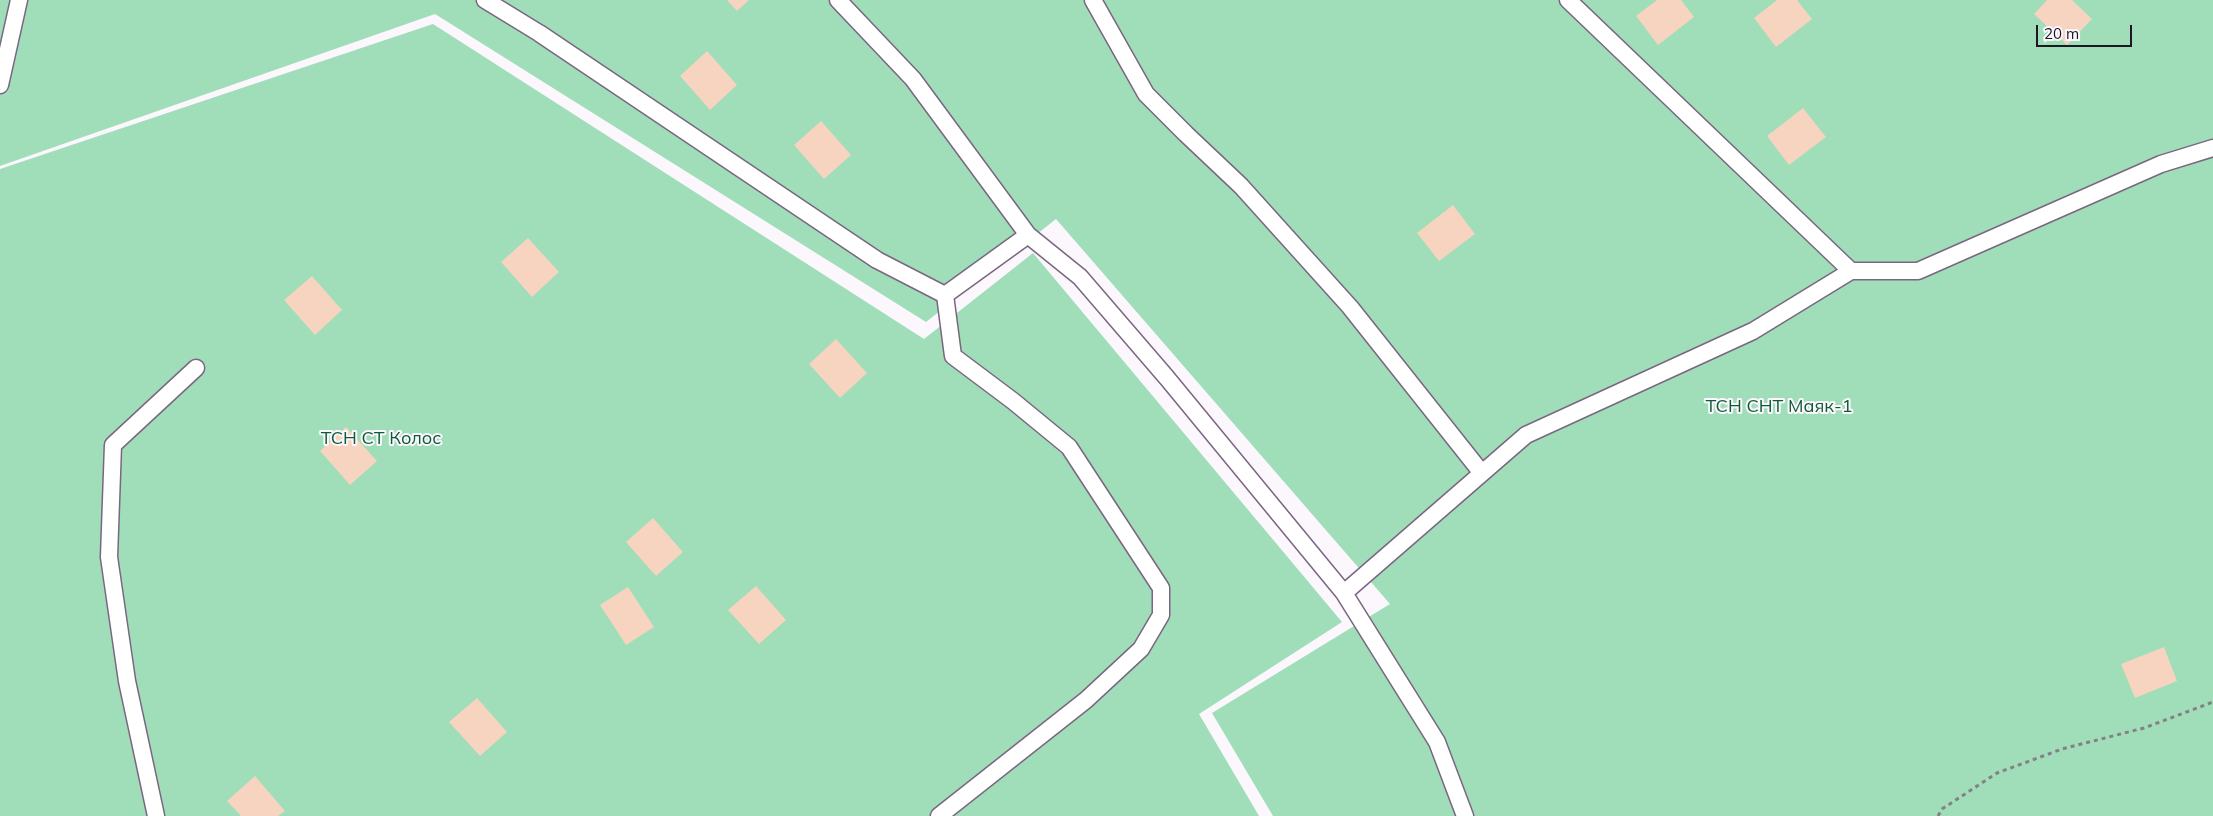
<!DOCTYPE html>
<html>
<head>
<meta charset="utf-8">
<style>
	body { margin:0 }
	#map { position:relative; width:2213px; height:816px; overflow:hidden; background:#fbf7fd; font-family:Mulish,sans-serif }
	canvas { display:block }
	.scale { position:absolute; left:2036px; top:25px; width:96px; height:22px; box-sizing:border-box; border:2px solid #1e1620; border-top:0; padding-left:6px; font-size:15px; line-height:18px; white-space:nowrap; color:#1e1620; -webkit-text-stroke:4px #fbf7fd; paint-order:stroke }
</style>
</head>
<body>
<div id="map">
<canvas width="2213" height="816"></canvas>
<div class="scale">20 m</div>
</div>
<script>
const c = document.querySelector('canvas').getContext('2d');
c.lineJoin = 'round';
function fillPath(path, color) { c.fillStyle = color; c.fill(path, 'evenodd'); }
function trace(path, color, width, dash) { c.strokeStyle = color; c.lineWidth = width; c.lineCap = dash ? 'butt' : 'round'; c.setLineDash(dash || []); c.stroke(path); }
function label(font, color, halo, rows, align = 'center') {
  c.font = font + ' Mulish,sans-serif'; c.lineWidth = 4; c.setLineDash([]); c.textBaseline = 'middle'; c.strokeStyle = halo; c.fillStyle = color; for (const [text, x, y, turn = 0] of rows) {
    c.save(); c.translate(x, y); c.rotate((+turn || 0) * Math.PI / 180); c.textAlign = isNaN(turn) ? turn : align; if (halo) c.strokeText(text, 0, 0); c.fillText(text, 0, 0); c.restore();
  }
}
fillPath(new Path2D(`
	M0,0H2213V816H1273L1212,713L1390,604L1056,219L926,322L435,14L0,166Z
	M433,24L924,339L1033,253L1342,622L1199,714L1259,816H0V169Z`), '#9fdeb8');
fillPath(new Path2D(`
	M727,0H749L737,11Z
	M1657,0H1681L1694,17L1658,45L1636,16Z
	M1777,0H1797L1812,19L1776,47L1754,18Z
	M2047,0H2072L2092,19L2067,45L2034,14Z
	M707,51L737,85L710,110L680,76Z
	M1803,108L1826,137L1789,165L1767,136Z
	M821,121L851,155L824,179L794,145Z
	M1453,205L1475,234L1439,261L1417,233Z
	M528,238L559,272L532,297L501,262Z
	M312,276L342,310L315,335L284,300Z
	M836,339L867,373L840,398L809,364Z
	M346,427L377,461L350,485L320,451Z
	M653,518L683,552L656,576L626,542Z
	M756,586L786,620L759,644L728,610Z
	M628,587L654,627L626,645L600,605Z
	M2164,647L2177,681L2135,698L2121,664Z
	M477,698L507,732L480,756L449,722Z
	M255,776L285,811L278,816H241L227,801Z`), '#f6d4c0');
const lane = new Path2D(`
	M485,0L539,33L877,260L945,295L953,356L1013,401L1069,447L1161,588V615L1141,649L1086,700L939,816
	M838,0L913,79L1028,235L1080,277L1167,378L1344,593L1437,742L1465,816
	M1093,0L1146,94L1186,134L1241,186L1350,307L1481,472
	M1568,0L1851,271
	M0,85L19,0
	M945,295L1028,235
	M1344,593L1526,435L1753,331L1851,271H1918L2161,164L2213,148
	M156,816L127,681L109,557L113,445L196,368`);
trace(lane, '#7a6680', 19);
trace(new Path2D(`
	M1938,816L1942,809L1997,773L2062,749L2144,728L2213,702`), '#857f87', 3, [4, 4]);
trace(lane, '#fff', 16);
label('18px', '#0f5b38', '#fbf7fd', [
	["ТСН СНТ Маяк-1",1779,407],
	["ТСН СТ Колос",381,439]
]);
</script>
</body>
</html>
